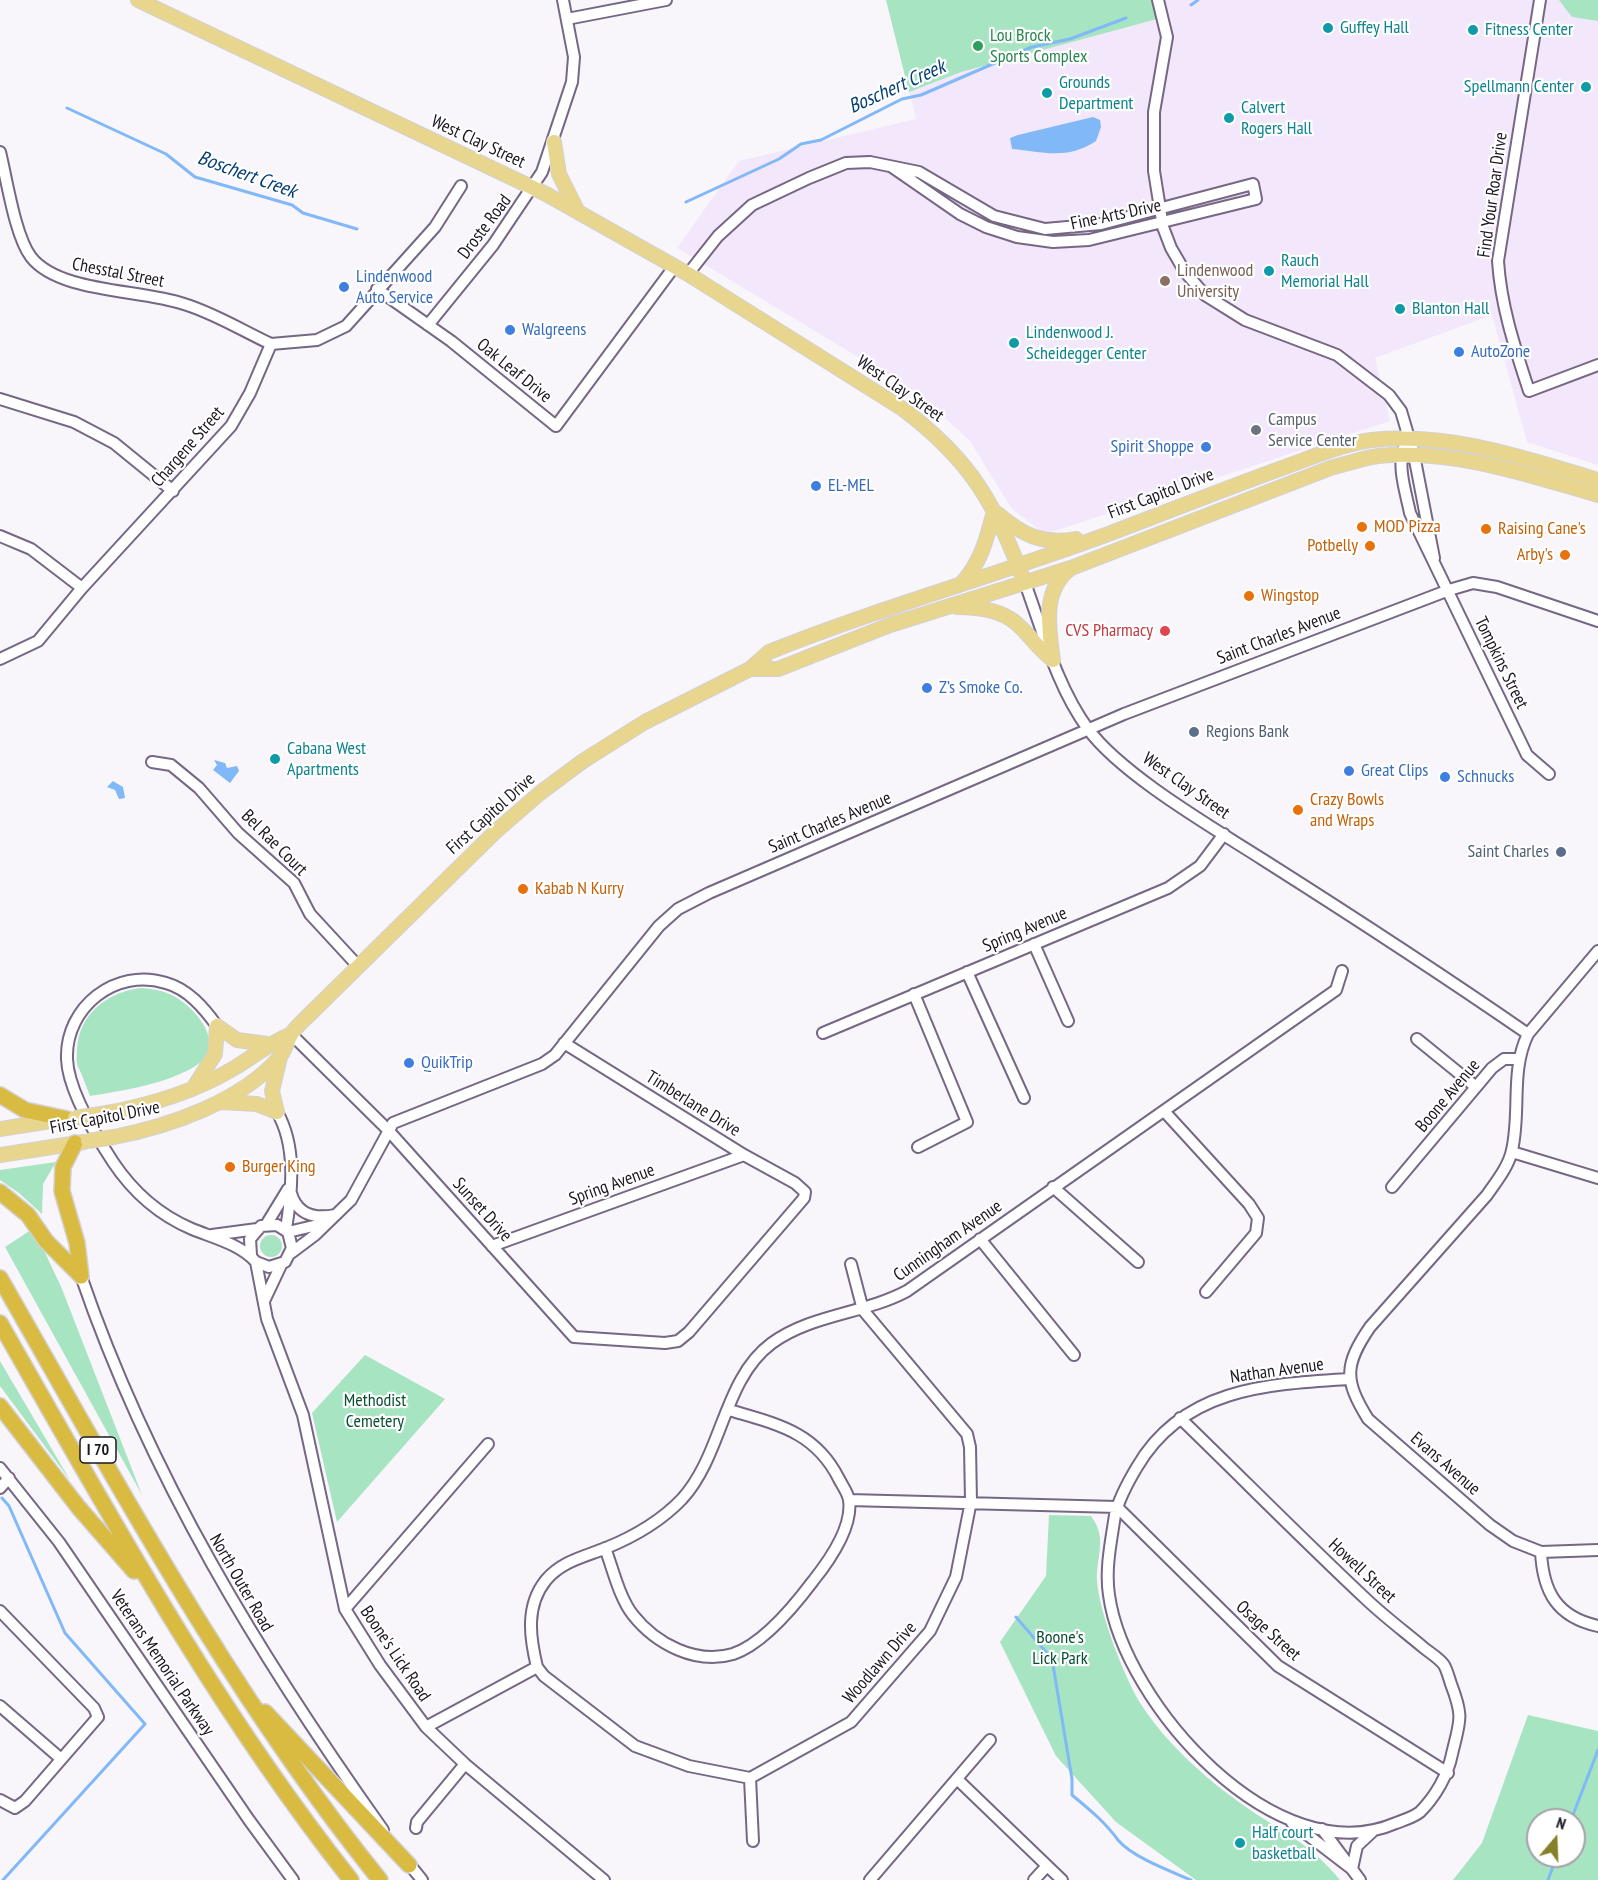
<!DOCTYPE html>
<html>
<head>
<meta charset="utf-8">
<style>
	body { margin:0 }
	#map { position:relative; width:1598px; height:1880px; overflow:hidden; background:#f8f5fb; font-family:"PT Sans Narrow",sans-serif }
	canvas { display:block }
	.north { position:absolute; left:1526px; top:1808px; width:60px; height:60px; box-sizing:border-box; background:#fff; border:2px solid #a5a2a7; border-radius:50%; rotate:19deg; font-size:16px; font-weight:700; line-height:24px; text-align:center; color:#1d1723 }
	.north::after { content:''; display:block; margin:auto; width:21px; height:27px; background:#868129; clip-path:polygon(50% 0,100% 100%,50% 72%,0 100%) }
</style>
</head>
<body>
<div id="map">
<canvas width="1598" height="1880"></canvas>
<div class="north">N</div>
</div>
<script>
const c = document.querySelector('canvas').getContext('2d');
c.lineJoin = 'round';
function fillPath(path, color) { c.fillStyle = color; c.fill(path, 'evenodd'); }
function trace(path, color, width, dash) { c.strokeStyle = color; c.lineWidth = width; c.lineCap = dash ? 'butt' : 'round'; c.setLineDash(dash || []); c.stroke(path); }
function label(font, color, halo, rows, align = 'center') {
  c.font = font + ' "PT Sans Narrow",sans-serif'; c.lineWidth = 4.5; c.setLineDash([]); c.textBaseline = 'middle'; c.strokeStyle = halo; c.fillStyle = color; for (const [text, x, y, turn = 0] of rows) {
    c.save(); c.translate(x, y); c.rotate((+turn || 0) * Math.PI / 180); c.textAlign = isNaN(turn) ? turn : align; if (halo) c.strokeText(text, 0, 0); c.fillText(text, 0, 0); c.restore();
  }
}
fillPath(new Path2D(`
	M886,0H1598V465L1527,442L1492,315L1375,358L1390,421L1045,534L1012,509L970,441L918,393L677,248L739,161L916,119Z`), '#f3e7fc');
fillPath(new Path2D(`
	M886,0H1153L1157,16V19L961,72L909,92Z
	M1559,0H1598V21L1572,17Z
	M142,988C154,989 166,991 177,998C198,1011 226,1045 197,1065C170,1083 122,1091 90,1096C86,1086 82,1074 78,1067C76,1062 77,1054 77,1049C79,1013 109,991 142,988Z
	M56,1162L43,1184L42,1214L19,1193L0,1180V1170Z
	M31,1230L42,1246L62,1289L142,1495L5,1247Z
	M260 1246a11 11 0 1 1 22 0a11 11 0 1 1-22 0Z
	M365,1355L445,1399L337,1522L312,1413Z
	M0,1361L70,1480L0,1386Z
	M1049,1515L1091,1516C1108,1539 1096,1555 1097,1581C1099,1612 1125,1680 1142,1706C1168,1745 1205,1778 1243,1805C1281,1832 1308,1841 1340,1880H1196L1116,1822L1056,1756L1000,1642L1046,1576Z
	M1528,1715L1598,1731V1880H1453L1482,1843ZM1538,1820H1574V1856H1538Z`), '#a7e4c1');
fillPath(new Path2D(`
	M1093,117L1100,120L1101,127L1096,141C1067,160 1044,152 1012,149L1010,138L1018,135Z
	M214,760L225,763L227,768L237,766L239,771L230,783L213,770L217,765Z
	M113,781L123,787L125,798L119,799L115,790L107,787Z`), '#81b8f7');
trace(new Path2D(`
	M1191,5L1198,0
	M67,108L166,154L195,177L292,205L303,213L357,229
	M686,202L779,159L801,144L821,140L902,99L921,95L1032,47L1070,39L1126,18
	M2,1498L9,1506L65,1633L145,1724L3,1880
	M1016,1617L1052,1659L1072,1779V1795C1089,1809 1105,1822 1118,1840C1132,1857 1170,1871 1191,1880
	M1571,1820L1598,1750
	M1548,1880L1557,1856`), '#81b8f7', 3);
const minor = new Path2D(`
	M1158,0L1167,37L1154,112V171L1163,227L1171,248L1185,272L1205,295L1245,320L1337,355L1389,395L1401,411L1414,455L1434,558
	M1540,0L1498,261C1501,307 1515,348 1529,391L1598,365
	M567,19L666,0
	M0,152C7,180 15,236 31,257C59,293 140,289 184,304C214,313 243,331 271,344
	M688,274L718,236L752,205L809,178L846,163L870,162L919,172L994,216L1045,229L1101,224L1253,184L1256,199L1089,240L1053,242L1017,237L986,227L960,214L892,167
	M377,289L451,341L556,426L674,267
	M428,325L493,245L542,172L572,82L574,57L563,0
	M0,399L74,422L114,443L173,491
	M1404,448C1397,467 1406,493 1410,513L1527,755L1549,774
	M0,536L31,549L82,588
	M1025,583C1043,632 1057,687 1088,729C1122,775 1212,827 1262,859C1352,916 1441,974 1528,1034
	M0,659L38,641L82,588L231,426L250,393L271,344L317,340L346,326L435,227L461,186
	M152,762L171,765L199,788L238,833L294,883L310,914L358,966
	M1034,944L1068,1021
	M1598,951L1528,1034C1510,1071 1521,1111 1512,1150C1509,1166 1496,1182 1487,1195L1370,1327C1344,1365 1344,1380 1368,1419L1490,1525L1513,1541L1541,1552L1598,1550
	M967,972L1024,1098
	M914,994L967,1122L918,1147
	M217,1026C204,1008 188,989 166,983C116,967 65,1007 67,1059C68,1090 96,1136 113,1162C133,1192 159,1215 192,1229C214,1238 240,1244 256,1262L267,1319L303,1415L345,1609L380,1665L426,1727L465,1764L604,1880
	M823,1033L1168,888L1200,866L1224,834
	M291,1034L388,1130L574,1337L665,1343L678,1341L689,1332L804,1198L805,1192L795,1183L744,1155L564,1043
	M1417,1039L1476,1087
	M1164,1111L1249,1204L1258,1218L1256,1233L1206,1292
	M277,1112C297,1146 292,1192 286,1229
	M1512,1152L1598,1178
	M1053,1187L1138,1262
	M1392,1187L1492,1068L1504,1059H1519
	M291,1193C297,1215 315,1219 335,1215
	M266,1225L288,1189
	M288,1232L326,1223
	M212,1235L257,1229
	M980,1239L1074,1355
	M492,1246L744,1155
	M291,1253L315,1235L351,1200L393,1123L542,1064L555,1055L659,926L678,909L709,893L1124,714L1449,590L1473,583L1497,587L1598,621
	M251,1255L250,1239L261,1226L277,1225L288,1232L292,1248L285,1262L269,1267L256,1262
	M81,1276C150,1477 260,1657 383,1830
	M264,1301L281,1265
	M1180,1418C1243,1479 1304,1541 1367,1600C1385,1617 1405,1632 1424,1648C1430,1653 1439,1658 1444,1665C1447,1670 1449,1678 1451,1684C1464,1718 1460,1720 1452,1754C1448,1775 1435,1797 1420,1812C1414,1817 1404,1820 1396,1823C1277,1875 1124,1704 1109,1595C1105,1569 1111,1542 1115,1515C1119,1498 1128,1482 1137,1467C1183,1388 1267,1384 1349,1379
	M0,1468L59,1542L249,1820L293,1880
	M0,1488L9,1478
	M849,1500L1117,1507
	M1117,1507L1278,1666L1448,1773
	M605,1548C613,1569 619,1597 633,1615C656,1644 696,1665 733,1654C763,1644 795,1605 813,1581C829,1561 853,1527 849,1500C848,1493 842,1485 839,1479C815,1431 776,1424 729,1410
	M1541,1552C1543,1592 1557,1617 1598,1626
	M345,1609L488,1444
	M0,1611L94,1708L98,1717L25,1801L15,1808L0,1800
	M537,1667L544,1676L635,1746L689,1766L750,1778L851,1722L930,1631L956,1577L971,1501L970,1447L967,1434L863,1310L851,1264
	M0,1706L60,1758
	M426,1727L537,1667C530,1638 525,1606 546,1580C562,1561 584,1557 606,1548C633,1537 661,1521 682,1499C723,1454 723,1379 772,1343C812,1314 864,1314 907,1291L1336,990L1342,971
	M750,1778L753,1841
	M958,1780L1062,1880
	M1292,1823L1352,1869L1357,1846L1372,1832
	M416,1828L417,1822L465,1764
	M1322,1829L1360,1880
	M405,1859L422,1880
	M870,1880L990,1740
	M1034,1880L1046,1867`);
const major = new Path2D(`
	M138,0L546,194L688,274L903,409C973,462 994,503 1025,583
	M554,142L559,174L577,210
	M998,514C1022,535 1043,545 1076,539
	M961,584C981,563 987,538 994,511
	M957,607C976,607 1001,610 1016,623C1030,635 1038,649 1053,660
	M1053,660C1049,629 1041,590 1071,568
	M750,669H778L890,625L1071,568L1333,467C1347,464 1363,458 1378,456C1454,449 1526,474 1598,495
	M217,1026L237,1040L267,1044
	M194,1087L215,1054L217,1026
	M220,1102L257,1104L277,1112
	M277,1112L272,1091L280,1057
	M101,1114C148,1106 195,1092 236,1067C255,1055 271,1043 291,1034
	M0,1129L63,1119
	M114,1137C170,1126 240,1102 279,1058C285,1051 287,1041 292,1033C297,1026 305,1019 311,1013L495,832L540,793L583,761L645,722L750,669L769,652C881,607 998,575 1111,533C1169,511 1227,488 1285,467C1313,457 1342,444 1372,440C1450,432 1524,458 1598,480
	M0,1155L84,1142`);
const highway = new Path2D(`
	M0,1095L25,1110L67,1119
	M75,1143L63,1167L62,1191L77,1243L81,1276
	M0,1192L28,1215L46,1241L81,1276
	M0,1278C118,1484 230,1694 380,1880
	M0,1323C109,1514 214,1707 351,1880
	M0,1406L79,1508L134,1571
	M265,1712L409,1865`);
trace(minor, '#766785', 14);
trace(major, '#d2d1d3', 16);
trace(highway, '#d2d1d3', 18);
trace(minor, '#fff', 10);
trace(major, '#e8d68e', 14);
trace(highway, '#d9bb42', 15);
const majorBridge = new Path2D(`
	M75,1118L101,1114
	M88,1141L114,1137`);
trace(majorBridge, '#d2d1d3', 16, []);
trace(majorBridge, '#e8d68e', 14);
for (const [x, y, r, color] of [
	[1328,28,6,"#0f9aa8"],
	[1473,30,6,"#0f9aa8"],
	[978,46,6,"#2e9e5b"],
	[1586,87,6,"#0f9aa8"],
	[1047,93,6,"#0f9aa8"],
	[1229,118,6,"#0f9aa8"],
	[1269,271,6,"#0f9aa8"],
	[1165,281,6,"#8d6e63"],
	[344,287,6,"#3f7fe0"],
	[1400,309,6,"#0f9aa8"],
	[510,330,6,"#3f7fe0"],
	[1014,343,6,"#0f9aa8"],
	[1459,352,6,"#3f7fe0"],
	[1256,430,6,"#6b7280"],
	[1206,447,6,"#3f7fe0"],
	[816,486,6,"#3f7fe0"],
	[1362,527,6,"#e8710a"],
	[1486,529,6,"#e8710a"],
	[1370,546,6,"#e8710a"],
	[1565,555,6,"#e8710a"],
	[1249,596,6,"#e8710a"],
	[1165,631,6,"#e0444e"],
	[927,688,6,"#3f7fe0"],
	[1194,732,6,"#5c6f8a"],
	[275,759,6,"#0f9aa8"],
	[1349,771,6,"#3f7fe0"],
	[1445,777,6,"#3f7fe0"],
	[1298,810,6,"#e8710a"],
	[1561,852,6,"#5c6f8a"],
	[523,889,6,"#e8710a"],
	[409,1063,6,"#3f7fe0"],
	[230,1167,6,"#e8710a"],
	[1240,1843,6,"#0f9aa8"]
]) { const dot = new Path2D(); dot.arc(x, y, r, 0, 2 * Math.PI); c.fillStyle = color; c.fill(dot); trace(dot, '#fff', 2); }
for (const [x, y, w] of [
	[98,1450,36]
]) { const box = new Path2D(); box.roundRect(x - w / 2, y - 13, w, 26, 4.5); c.fillStyle = '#fff'; c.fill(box); trace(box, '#1d1723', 1.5); }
label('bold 16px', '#1d1723', null, [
	["I 70",98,1450]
]);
label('18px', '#0d838f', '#fff', [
	["Guffey Hall",1340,28],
	["Fitness Center",1485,30],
	["Grounds",1059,83],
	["Department",1059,104],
	["Spellmann Center",1574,87,"right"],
	["Calvert",1241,108],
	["Rogers Hall",1241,129],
	["Rauch",1281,261],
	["Memorial Hall",1281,282],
	["Blanton Hall",1412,309],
	["Lindenwood J.",1026,333],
	["Scheidegger Center",1026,354],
	["Cabana West",287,749],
	["Apartments",287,770],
	["Half court",1252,1833],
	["basketball",1252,1854]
], 'left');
label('18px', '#27864d', '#fff', [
	["Lou Brock",990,36],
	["Sports Complex",990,57]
], 'left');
label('18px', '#1d1723', '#fff', [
	["West Clay Street",478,142,25],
	["Find Your Roar Drive",1493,195,-82],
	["Fine Arts Drive",1116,215,-12],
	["Droste Road",485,227,-53],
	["Chesstal Street",118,273,11],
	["Oak Leaf Drive",514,371,39],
	["West Clay Street",900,389,35],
	["Chargene Street",188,447,-49],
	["First Capitol Drive",1161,494,-21],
	["Saint Charles Avenue",1279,636,-21],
	["Tompkins Street",1501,663,64],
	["West Clay Street",1186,786,35],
	["First Capitol Drive",491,814,-42],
	["Saint Charles Avenue",830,823,-23],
	["Bel Rae Court",274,843,45],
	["Spring Avenue",1025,930,-23],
	["Boone Avenue",1448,1096,-50],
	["Timberlane Drive",693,1104,32],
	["First Capitol Drive",105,1118,-11],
	["Spring Avenue",612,1185,-20],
	["Sunset Drive",482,1210,48],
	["Cunningham Avenue",948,1241,-35],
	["Nathan Avenue",1277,1371,-8],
	["Evans Avenue",1445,1464,41],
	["Howell Street",1362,1571,43],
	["North Outer Road",241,1583,60],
	["Osage Street",1268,1631,42],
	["Boone's Lick Road",395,1654,56],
	["Veterans Memorial Parkway",162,1663,56],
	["Woodlawn Drive",880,1663,-49]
]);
label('18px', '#785e54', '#fff', [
	["Lindenwood",1177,271],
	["University",1177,292]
], 'left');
label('18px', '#366cbe', '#fff', [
	["Lindenwood",356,277],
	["Auto Service",356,298],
	["Walgreens",522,330],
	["AutoZone",1471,352],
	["Spirit Shoppe",1194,447,"right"],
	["EL-MEL",828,486],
	["Z’s Smoke Co.",939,688],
	["Great Clips",1361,771],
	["Schnucks",1457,777],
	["QuikTrip",421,1063]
], 'left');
label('18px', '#5b616d', '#fff', [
	["Campus",1268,420],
	["Service Center",1268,441]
], 'left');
label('18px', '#c56008', '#fff', [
	["MOD Pizza",1374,527],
	["Raising Cane's",1498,529],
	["Potbelly",1358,546,"right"],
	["Arby's",1553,555,"right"],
	["Wingstop",1261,596],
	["Crazy Bowls",1310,800],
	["and Wraps",1310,821],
	["Kabab N Kurry",535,889],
	["Burger King",242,1167]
], 'left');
label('18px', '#be3a42', '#fff', [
	["CVS Pharmacy",1153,631]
], 'right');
label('18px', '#4e5e75', '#fff', [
	["Regions Bank",1206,732],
	["Saint Charles",1549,852,"right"]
], 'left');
label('18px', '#074f31', '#fff', [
	["Methodist",375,1401],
	["Cemetery",375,1422],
	["Boone's",1060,1638],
	["Lick Park",1060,1659]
]);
label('italic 20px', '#033e76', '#fff', [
	["Boschert Creek",897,87,-24],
	["Boschert Creek",247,175,20]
]);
</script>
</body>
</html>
